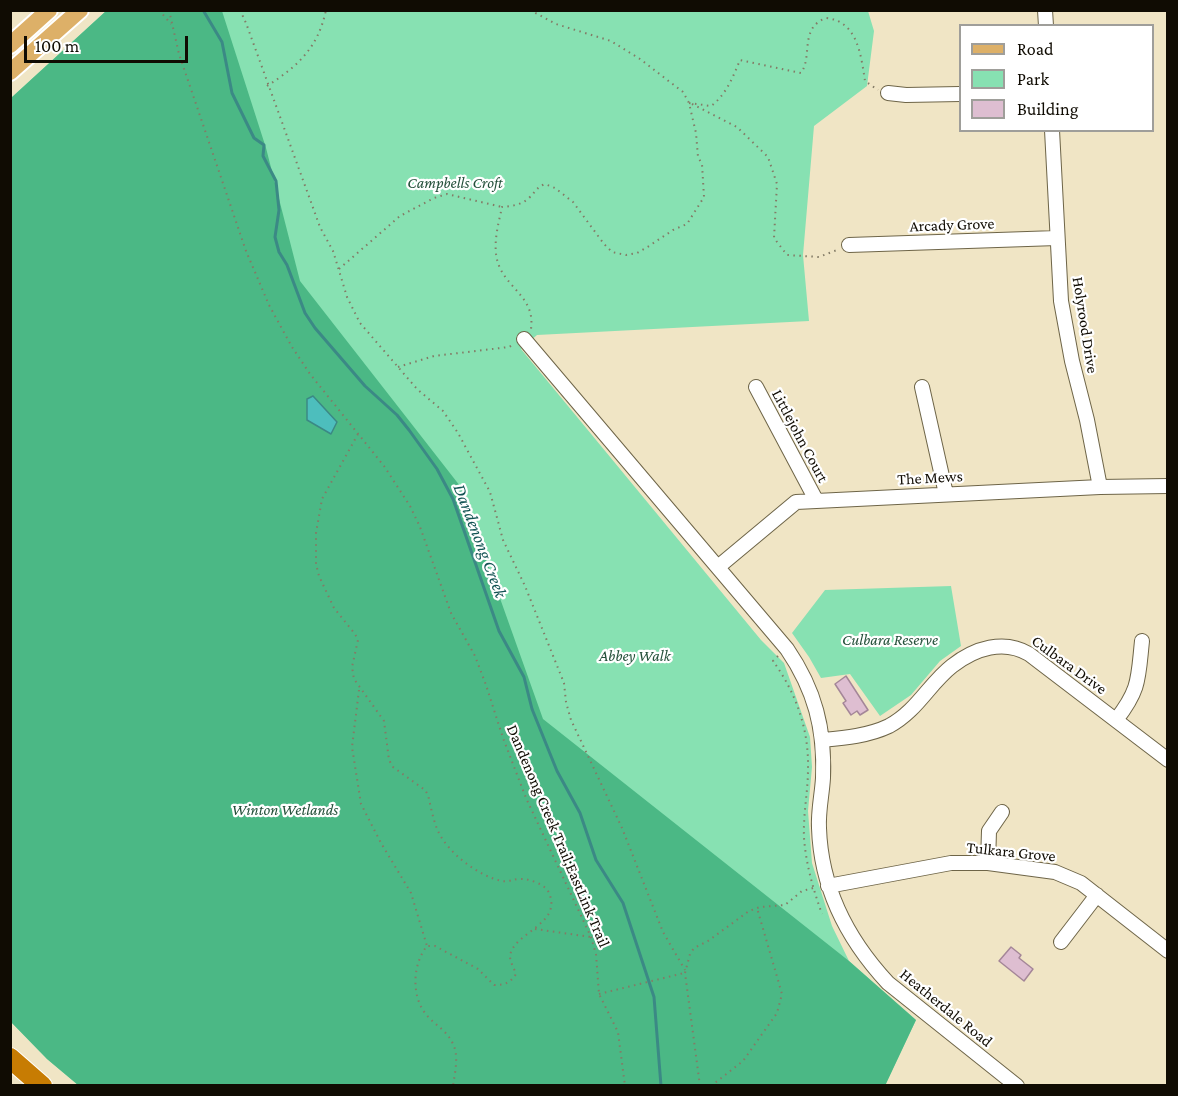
<!DOCTYPE html>
<html>
<head>
<meta charset="utf-8">
<style>
	body { margin:0 }
	#map { position:relative; width:1178px; height:1096px; overflow:hidden; background:#f0e5c5; font-family:"Crimson Pro",serif }
	canvas { display:block }
	.frame { position:absolute; inset:0; border:12px solid #100c03; pointer-events:none }
	.legend { position:absolute; left:959px; top:24px; width:195px; height:108px; box-sizing:border-box; background:#fff; border:2px solid #9f9e9a; margin:0; padding:8px 10px; list-style:none; font-size:18px; color:#100c03 }
	.legend li { display:flex; align-items:center; gap:12px; height:30px }
	.legend b { width:30px; border:2px solid #9f9e9a }
	.scale { position:absolute; left:24px; top:36px; width:164px; height:27px; box-sizing:border-box; border:3px solid #100c03; border-top:0; padding-left:8px; font-size:18px; line-height:21px; white-space:nowrap; color:#100c03; -webkit-text-stroke:4px #fff; paint-order:stroke }
</style>
</head>
<body>
<div id="map">
<canvas width="1178" height="1096"></canvas>
<div class="frame"></div>
<ul class="legend">
<li><b style="height:8px;background:#ddb068"></b>Road</li>
<li><b style="height:16px;background:#87e1b2"></b>Park</li>
<li><b style="height:16px;background:#debed1"></b>Building</li>
</ul>
<div class="scale">100 m</div>
</div>
<script>
const c = document.querySelector('canvas').getContext('2d');
c.lineJoin = 'round';
function fillPath(path, color) { c.fillStyle = color; c.fill(path, 'evenodd'); }
function trace(path, color, width, dash) { c.strokeStyle = color; c.lineWidth = width; c.lineCap = dash ? 'butt' : 'round'; c.setLineDash(dash || []); c.stroke(path); }
function label(font, color, halo, rows, align = 'center') {
  c.font = font + ' "Crimson Pro",serif'; c.lineWidth = 4.5; c.setLineDash([]); c.textBaseline = 'middle'; c.strokeStyle = halo; c.fillStyle = color; for (const [text, x, y, turn = 0] of rows) {
    c.save(); c.translate(x, y); c.rotate((+turn || 0) * Math.PI / 180); c.textAlign = isNaN(turn) ? turn : align; if (halo) c.strokeText(text, 0, 0); c.fillText(text, 0, 0); c.restore();
  }
}
fillPath(new Path2D(`
	M106,11H868L874,31L867,86L814,126L803,255L809,321L537,335L521,349L761,640L784,663L810,737L812,767L808,811L812,863L832,926L849,961L916,1020L885,1085H78L47,1059L11,1022V98Z
	M951,586L961,646L940,661L911,695L880,716L850,674L821,678L809,657L792,633L825,590Z`), '#87e1b2');
fillPath(new Path2D(`
	M106,11H222L266,148L300,281L460,486L543,719L849,961L916,1020L885,1086L78,1085L47,1059L11,1022V98Z`), '#4bb885');
const water = new Path2D(`
	M313,396L337,422L331,434L307,420V399Z`);
fillPath(water, '#4dbebd');
trace(water, '#3b8985', 1.5);
trace(new Path2D(`
	M203,10L222,42L232,93L254,138L264,145L263,156L276,181L279,210L275,237L279,252L287,265L305,313L315,328L365,386L397,415L409,430L437,469L453,499L499,631L524,677L532,709L557,771L580,813L596,860L623,903L654,997L661,1086`), '#3b8985', 3);
const building = new Path2D(`
	M846,676L868,710L860,715L857,711L851,715L843,703L846,701L835,684Z
	M1011,947L1021,955L1019,958L1033,969L1024,981L999,961Z`);
fillPath(building, '#debed1');
trace(building, '#a48698', 1.5);
const minor = new Path2D(`
	M1045,10L1046,26
	M888,93L906,95L960,94
	M1052,130L1061,301L1072,361L1087,420L1100,487
	M849,245L1057,238
	M524,339L787,649C815,690 825,729 823,778C822,795 818,811 819,828C821,889 848,940 888,983L1017,1086
	M756,387L816,500
	M922,387L946,494
	M718,567L796,502L1100,487L1168,486
	M1116,720C1140,689 1138,679 1142,641
	M822,740C844,738 868,736 889,726C917,711 929,684 952,666C975,648 1004,639 1029,654L1168,760
	M988,863L989,831L1002,812
	M828,886L951,863H988L1055,872L1081,883L1168,951
	M1061,942L1097,895`);
const major = new Path2D(`
	M10,45L49,10
	M10,72L80,10`);
const highway = new Path2D(`
	M10,1058L42,1086`);
trace(minor, '#6e6548', 16);
trace(major, '#fff', 20);
trace(highway, '#fff', 22);
trace(new Path2D(`
	M159,10L171,24
	M169,10L179,54L246,251L269,305L292,347L310,374L384,466L410,506L420,527L451,613L475,656L486,685L503,738L526,798L591,937L596,954L599,994L618,1032L625,1086
	M240,10L246,23L320,227L333,251L347,297L360,323L417,389L443,411L458,433L490,492L503,540L525,586L564,683L566,702L571,720L622,828L663,932L685,970
	M530,10L556,24L611,41L640,59L683,92L689,103L696,133L698,157L702,164L704,197L687,224L673,230L649,246L637,253L626,255L612,252L604,244L573,202L555,188L545,184C536,188 536,191 530,197C522,205 512,206 502,207C498,226 491,249 500,268C511,291 535,299 531,329
	M267,86C298,66 318,48 326,10
	M689,103L711,106C726,95 733,77 740,60L801,73C813,56 799,28 826,18C858,21 861,56 865,81L878,90
	M692,104L737,127L768,157L777,184L774,238L787,255L819,257L837,250
	M339,269L400,216L434,198L447,194L502,207
	M398,367L434,356L509,347L514,344
	M358,434L322,499L316,533V564L319,576L334,608L355,634L358,640L352,667L354,679L384,721L389,760L393,767L425,790L428,795C431,807 433,820 438,831C448,853 478,876 502,881C509,882 513,879 520,879C527,878 544,884 548,891C565,924 513,932 510,956C510,962 514,968 516,974C510,983 505,985 494,985L478,969L435,946H427C413,963 411,995 425,1013C433,1024 447,1030 453,1044C459,1056 455,1072 453,1086
	M778,656L773,661C796,693 809,729 808,769C808,792 803,814 804,838C806,864 813,889 822,914
	M359,690L352,747L361,804L381,843L411,893L427,946
	M535,929L591,937
	M599,994L684,973
	M700,1086L685,973L690,954L694,948L708,941L749,911L760,907L785,905L802,891L817,887
	M711,1086L743,1061L777,1013L782,994L757,908`), '#837b66', 2, [1.5, 4.5]);
trace(minor, '#fff', 14);
trace(major, '#ddb068', 16);
trace(highway, '#c77c03', 20);
label('italic 16px', '#24503a', '#fff', [
	["Campbells Croft",455,183],
	["Culbara Reserve",890,640],
	["Abbey Walk",635,656],
	["Winton Wetlands",285,810]
]);
label('16px', '#100c03', '#fff', [
	["Arcady Grove",952,225,-2],
	["Holyrood Drive",1085,325,81],
	["Littlejohn Court",800,436,62],
	["The Mews",930,478,-3],
	["Culbara Drive",1069,665,36],
	["Dandenong Creek Trail;EastLink Trail",558,836,67],
	["Tulkara Grove",1011,852,6],
	["Heatherdale Road",946,1008,39]
]);
label('italic 18px', '#135454', '#fff', [
	["Dandenong Creek",480,541,69]
]);
</script>
</body>
</html>
